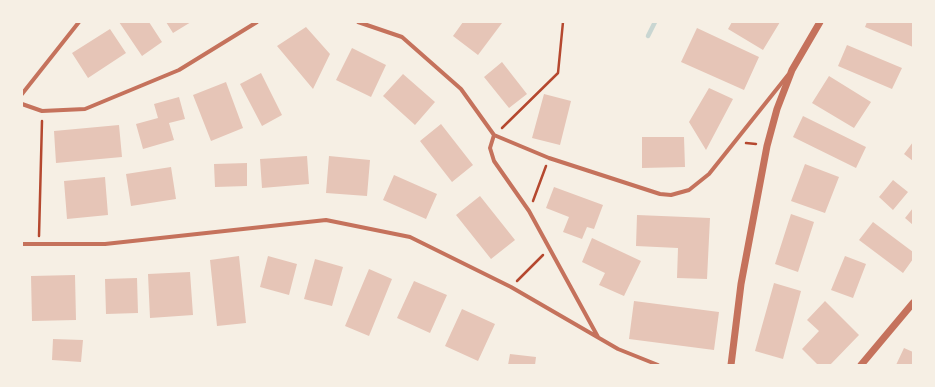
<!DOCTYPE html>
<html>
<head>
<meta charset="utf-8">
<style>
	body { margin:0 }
	#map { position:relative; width:935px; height:387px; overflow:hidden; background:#f6efe4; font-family:"Fira Sans Condensed",sans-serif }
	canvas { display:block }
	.frame { position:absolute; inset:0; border:23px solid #f6efe4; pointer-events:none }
</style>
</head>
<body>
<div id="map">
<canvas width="935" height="387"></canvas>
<div class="frame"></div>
</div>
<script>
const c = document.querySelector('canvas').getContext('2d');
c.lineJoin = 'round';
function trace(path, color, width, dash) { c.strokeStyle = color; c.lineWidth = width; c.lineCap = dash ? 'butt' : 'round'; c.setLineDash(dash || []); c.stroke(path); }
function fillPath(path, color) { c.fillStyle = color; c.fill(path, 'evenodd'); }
trace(new Path2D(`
	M648,36L655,22`), '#c9d6d2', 4.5);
fillPath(new Path2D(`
	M119,22H149L162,42L142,56Z
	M166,22H191L173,33Z
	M463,22H500L502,23L478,55L453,36Z
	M732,22H780L763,50L728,29Z
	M867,22H913V47L865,27Z
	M306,27L330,54L313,89L277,46Z
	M697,28L759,57L744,90L681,62Z
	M110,29L126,53L88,78L72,53Z
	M847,45L902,68L892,89L838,66Z
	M352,48L386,65L371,97L336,80Z
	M502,62L527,94L509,108L484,77Z
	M261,73L282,115L262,126L240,84Z
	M403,74L435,102L415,125L383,96Z
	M829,76L871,102L854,128L812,103Z
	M226,82L243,128L211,141L193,95Z
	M709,88L733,99L706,150L689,122Z
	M544,94L571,101L560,145L532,138Z
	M179,97L185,119L169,123L174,140L143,149L136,124L158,118L154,104Z
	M803,116L866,147L856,168L793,137Z
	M441,124L473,165L452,182L420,141Z
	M119,125L122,157L56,163L54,131Z
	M642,137H684L685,167L642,168Z
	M913,142V161L904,154Z
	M307,156L309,184L262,188L260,159Z
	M329,156L370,160L367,196L326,193Z
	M247,163V186L215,187L214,164Z
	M805,164L839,177L825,213L791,201Z
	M171,167L176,199L131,206L126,174Z
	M394,175L437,194L426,219L383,200Z
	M105,177L108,215L67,219L64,181Z
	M893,180L908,192L893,210L879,197Z
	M554,187L603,205L594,229L587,227L582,239L563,232L569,217L546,208Z
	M480,196L515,240L491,259L456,215Z
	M913,208V225L905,218Z
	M791,214L814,222L798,272L775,264Z
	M637,215L710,218L707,279L677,278L678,248L636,246Z
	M873,222L913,252V259L903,273L859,240Z
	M592,238L641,261L624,296L599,285L605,273L582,262Z
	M239,256L246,323L217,326L210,260Z
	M268,256L297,264L289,295L260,287Z
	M845,256L866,264L853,298L831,290Z
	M315,259L343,267L332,306L304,299Z
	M369,269L392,279L369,336L345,326Z
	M190,272L193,315L150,318L148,274Z
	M75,275L76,320L32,321L31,276Z
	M137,278L138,313L106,314L105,279Z
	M414,281L447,295L430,333L397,318Z
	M774,283L801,291L783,359L755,351Z
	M634,301L719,312L714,350L629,339Z
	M825,301L859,335L830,365H818L802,349L819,331L807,320Z
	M462,309L495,324L478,361L445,346Z
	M53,339L83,340L81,362L52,360Z
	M904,348L913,352V365H896Z
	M510,354L536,357L535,365H508Z`), '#e6c5b7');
trace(new Path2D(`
	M502,128L558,73L563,22
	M746,143L756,144
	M533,201L546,166
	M39,236L42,121
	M517,281L543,255`), '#b5482f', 2.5);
trace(new Path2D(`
	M358,22L402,37L461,89L494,135
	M22,94L79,22
	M22,104L42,111L85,109L179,70L257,22
	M494,135L549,158L660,194L671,195L689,190L709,174L788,75
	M494,135L490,148L494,161L529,211L598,337
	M22,244H105L326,220L410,237L511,287L618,349L658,365`), '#c5725c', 4);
trace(new Path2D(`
	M731,365L741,284L767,146L777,109L792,70L820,22
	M861,365L913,303`), '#c5725c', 7);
</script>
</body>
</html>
